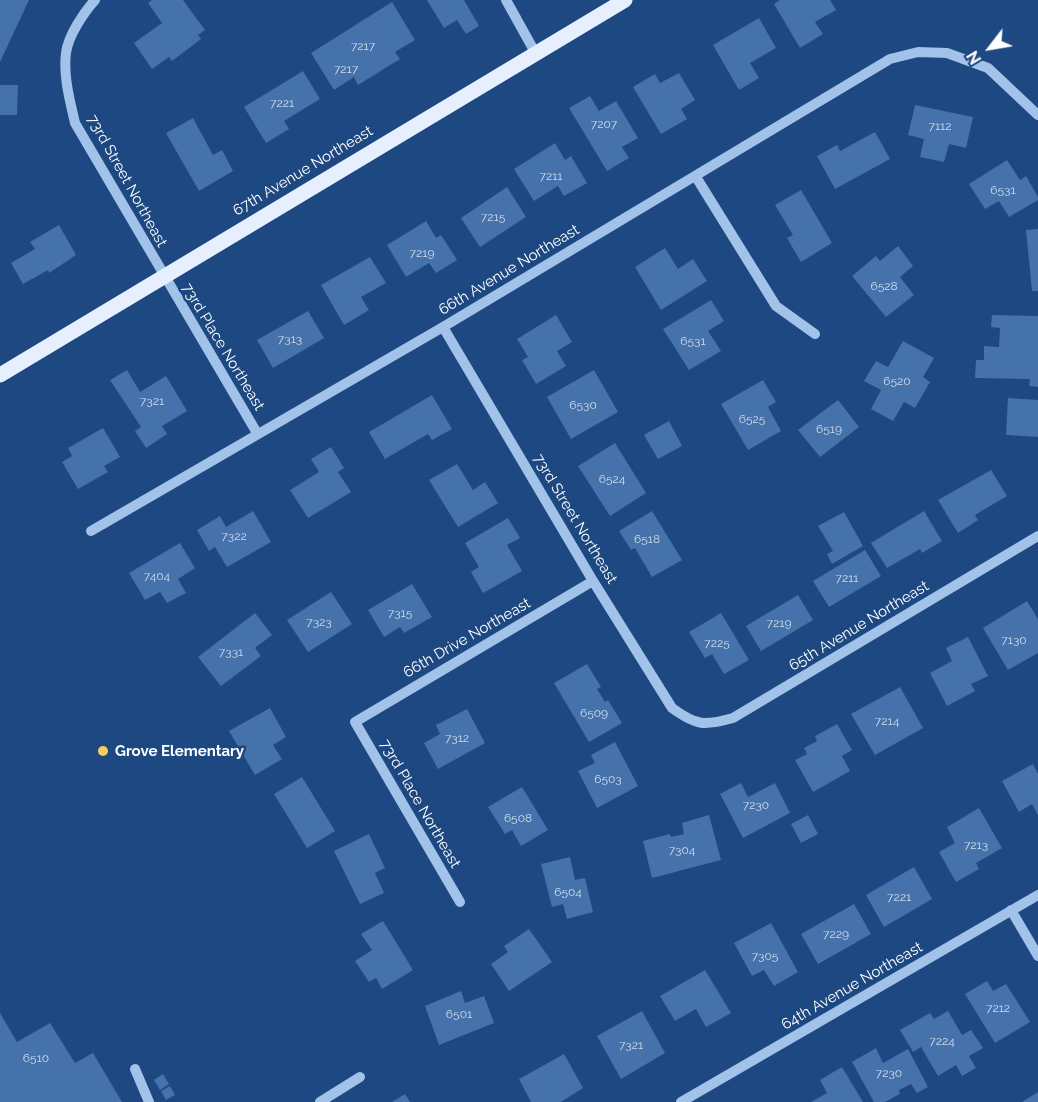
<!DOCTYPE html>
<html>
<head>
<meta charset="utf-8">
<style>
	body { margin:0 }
	#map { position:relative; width:1038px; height:1102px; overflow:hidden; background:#1d4881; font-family:Raleway,sans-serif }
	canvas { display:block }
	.north { position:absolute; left:960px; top:18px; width:60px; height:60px; -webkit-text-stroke:4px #1d4881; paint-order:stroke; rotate:239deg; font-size:16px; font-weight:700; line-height:24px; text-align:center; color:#fff }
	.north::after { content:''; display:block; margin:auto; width:21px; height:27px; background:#fff; clip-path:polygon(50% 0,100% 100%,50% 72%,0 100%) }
</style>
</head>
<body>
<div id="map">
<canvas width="1038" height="1102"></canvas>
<div class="north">N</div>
</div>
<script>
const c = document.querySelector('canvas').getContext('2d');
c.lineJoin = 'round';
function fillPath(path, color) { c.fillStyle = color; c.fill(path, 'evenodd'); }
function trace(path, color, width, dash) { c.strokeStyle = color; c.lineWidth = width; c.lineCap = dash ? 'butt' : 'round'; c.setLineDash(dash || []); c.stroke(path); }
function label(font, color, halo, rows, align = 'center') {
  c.font = font + ' Raleway,sans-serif'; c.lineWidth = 5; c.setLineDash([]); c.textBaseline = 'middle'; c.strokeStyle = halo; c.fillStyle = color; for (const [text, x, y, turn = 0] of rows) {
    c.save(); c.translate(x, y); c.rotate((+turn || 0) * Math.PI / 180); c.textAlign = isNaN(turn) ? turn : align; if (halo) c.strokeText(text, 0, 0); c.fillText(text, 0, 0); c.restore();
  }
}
fillPath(new Path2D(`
	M0,0H29L0,62Z
	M152,0H183L205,30L198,35L201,39L172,61L169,57L152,69L134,43L162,23L148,3Z
	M427,0H464L479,26L466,34L457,20L444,28Z
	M780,0H830L836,10L815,22L823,34L800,48L774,4Z
	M392,2L415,40L395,52L400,59L358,85L354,77L334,90L311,53Z
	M759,18L776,48L750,63L759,78L739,90L713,45Z
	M303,71L320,99L284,121L289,129L266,143L244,107Z
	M679,73L695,100L681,109L687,119L661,134L633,87L655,74L660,83Z
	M0,85H18L17,115H0Z
	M590,96L599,111L616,101L638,138L622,147L629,158L607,171L569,108Z
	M915,105L973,117L966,148L949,144L944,162L920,157L924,139L908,135Z
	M193,118L213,155L222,150L233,171L199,191L166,133Z
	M875,132L890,159L835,189L817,156L837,145L840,151Z
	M555,143L565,160L571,156L587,183L564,196L558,186L534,201L514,169Z
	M1007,160L1020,180L1026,176L1038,197V200L1009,217L999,201L985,209L969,184Z
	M507,187L526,217L480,247L461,218Z
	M801,190L832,243L801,262L787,238L793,235L775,205Z
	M426,221L436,238L441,235L457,260L436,273L429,263L406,277L387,245Z
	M59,225L76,255L49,273L48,270L23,284L11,263L35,249L30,242Z
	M1038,229V291H1032L1026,230Z
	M898,246L913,266L900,277L914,295L886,317L852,276L876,256L880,261Z
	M665,248L678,269L693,259L707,281L661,310L635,267Z
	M370,257L386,283L361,297L369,310L344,325L321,285Z
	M711,300L724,321L708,331L721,351L689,370L663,329Z
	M308,311L324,338L273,368L257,340Z
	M556,315L572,342L557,351L566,366L536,384L522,360L528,357L517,339Z
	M992,315L1038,316V387L1029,386L1030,379L975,378L976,360H984V346L999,347L1000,328L991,327Z
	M903,341L934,358L923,377L930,382L915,408L904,402L893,421L871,409L881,390L864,381L876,361L888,367Z
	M127,370L140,392L166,376L187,411L162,426L167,434L146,448L135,431L141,427L110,380Z
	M594,370L618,412L571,439L547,397Z
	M763,380L776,402L768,407L781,431L748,450L721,404Z
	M432,395L452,429L432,440L428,434L385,459L369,432Z
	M1008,398L1038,400V437L1006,435Z
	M838,400L859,427L820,457L798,430Z
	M669,421L682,446L658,459L644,435Z
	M103,428L120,457L104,466L108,472L78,489L62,462L72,456L68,448Z
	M615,443L646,493L610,516L578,466Z
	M331,447L344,468L338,472L351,492L308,518L290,490L319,472L311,459Z
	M457,464L473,490L485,482L498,503L458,527L429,480Z
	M991,470L1007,496L975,515L978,520L958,533L938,500Z
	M253,511L271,542L227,567L215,547L209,551L197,530L220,516L226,527Z
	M652,511L682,560L652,577L635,548L631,550L619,531Z
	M924,511L942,541L922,553L920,549L887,568L871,543Z
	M844,512L863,546L832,564L827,554L833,551L818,526Z
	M508,518L520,538L507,545L522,571L483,593L471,572L479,567L465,543Z
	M180,543L195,568L178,579L186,593L167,603L160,592L145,600L129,573Z
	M865,550L881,576L829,607L813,581Z
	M412,584L432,617L404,633L400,627L384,637L368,610Z
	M331,592L352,624L308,652L287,620Z
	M798,595L813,620L761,651L746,626Z
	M1027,601L1038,619V653L1008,670L983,628Z
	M255,613L272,635L255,648L261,656L221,686L198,657Z
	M721,613L749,660L724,674L712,654L705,658L689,632Z
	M968,637L988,676L971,684L975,691L947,706L930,673L952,661L946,648Z
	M587,664L601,687L597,689L605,702L608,700L622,723L589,742L554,683Z
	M900,687L923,728L875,755L851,714Z
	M270,708L286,737L273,745L282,759L255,775L229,731Z
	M467,709L485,743L438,769L424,743L440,734L436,725Z
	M837,724L852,750L842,756L850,771L813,792L795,760L807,754L804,748L817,741L815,736Z
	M615,742L638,786L597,808L578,771L595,763L591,755Z
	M1033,764L1038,774V815L1032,804L1019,812L1002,781Z
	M302,777L335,831L307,848L274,794Z
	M741,783L748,797L775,783L790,813L743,838L720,794Z
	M522,787L548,830L521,846L512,830L505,834L488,807Z
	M979,808L1002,848L976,863L979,869L956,882L939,852L955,843L947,827Z
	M709,815L721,860L652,878L643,841L670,834L671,837L684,834L682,823Z
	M808,815L818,834L801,843L791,824Z
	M369,834L385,868L375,873L384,893L360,904L334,851Z
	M570,857L575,880L585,878L593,912L567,919L563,904L552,907L541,864Z
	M914,867L932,899L884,927L866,895Z
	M854,904L871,934L818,964L801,934Z
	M383,921L413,970L382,989L376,978L369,982L355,961L372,950L361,934Z
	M771,923L798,972L774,986L764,970L752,976L734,943Z
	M529,929L552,962L509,991L491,964L508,952L504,946Z
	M705,970L731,1013L706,1027L696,1009L675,1021L660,996Z
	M987,981L993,991L1006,984L1030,1022L995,1043L965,994Z
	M461,991L465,1003L484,996L494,1023L439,1045L425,1006Z
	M642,1011L665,1053L621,1079L597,1036Z
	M948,1011L962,1035L971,1030L983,1048L969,1056L976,1068L962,1076L956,1065L938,1076L921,1047L913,1052L900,1030L930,1013L934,1019Z
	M0,1013L17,1042L50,1023L75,1063L93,1053L122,1102H0Z
	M876,1048L883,1063L908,1049L928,1087L917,1093L911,1084L899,1090L900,1094L885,1102H874L852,1062Z
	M564,1054L583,1088L561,1102H531L519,1079Z
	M842,1067L863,1102H811L827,1093L820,1080Z
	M163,1074L169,1084L160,1090L154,1080Z
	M170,1086L175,1095L166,1100L161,1091Z
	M1038,1092V1102H1022Z
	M405,1094L410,1102H392Z`), '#4572ab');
trace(new Path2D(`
	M95,0C84,12 68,36 66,53C63,76 70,101 75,123L257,433
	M506,0L536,54
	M696,177L776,306L815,334
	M443,327L593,581L672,708C697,726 704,726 733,718L1038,536
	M91,531L443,327L890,59L918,52L947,53L988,68L1038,115
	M460,902L355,722L593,581
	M1011,910L1038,956
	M135,1069L149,1102
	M320,1102L360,1077
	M681,1102L1038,895`), '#a2c2e9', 10);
trace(new Path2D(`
	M0,375L625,0`), '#e5effe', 15);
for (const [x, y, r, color] of [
	[103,751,6,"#f9ce60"]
]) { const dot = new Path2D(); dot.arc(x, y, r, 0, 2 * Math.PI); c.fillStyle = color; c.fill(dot); trace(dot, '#1d4881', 2); }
label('12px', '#d0dcea', null, [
	["7217",363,46],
	["7217",346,69],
	["7221",282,103],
	["7207",604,124],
	["7112",940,126],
	["7211",551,176],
	["6531",1003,190],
	["7215",493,217],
	["7219",422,253],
	["6528",884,286],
	["7313",290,339],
	["6531",693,341],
	["6520",897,381],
	["7321",152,401],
	["6530",583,405],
	["6525",752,419],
	["6519",829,429],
	["6524",612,479],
	["7322",234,536],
	["6518",647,539],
	["7404",157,576],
	["7211",847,578],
	["7315",400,613],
	["7323",319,622],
	["7219",779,623],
	["7130",1014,640],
	["7225",717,643],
	["7331",231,652],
	["6509",594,713],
	["7214",887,721],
	["7312",457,738],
	["6503",608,779],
	["7230",756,805],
	["6508",518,818],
	["7213",976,845],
	["7304",682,850],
	["6504",568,892],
	["7221",899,897],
	["7229",836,934],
	["7305",765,956],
	["7212",998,1008],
	["6501",459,1014],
	["7224",942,1041],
	["7321",631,1045],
	["6510",36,1058],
	["7230",889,1073]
]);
label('15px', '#fff', '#1d4881', [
	["67th Avenue Northeast",303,171,-31],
	["73rd Street Northeast",127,181,61],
	["66th Avenue Northeast",509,270,-31],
	["73rd Place Northeast",223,347,59],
	["73rd Street Northeast",575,519,59],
	["65th Avenue Northeast",859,626,-31],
	["66th Drive Northeast",467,638,-30],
	["73rd Place Northeast",420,804,60],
	["64th Avenue Northeast",852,986,-30]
]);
label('bold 15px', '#fff', '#1d4881', [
	["Grove Elementary",115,751]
], 'left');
</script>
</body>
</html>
